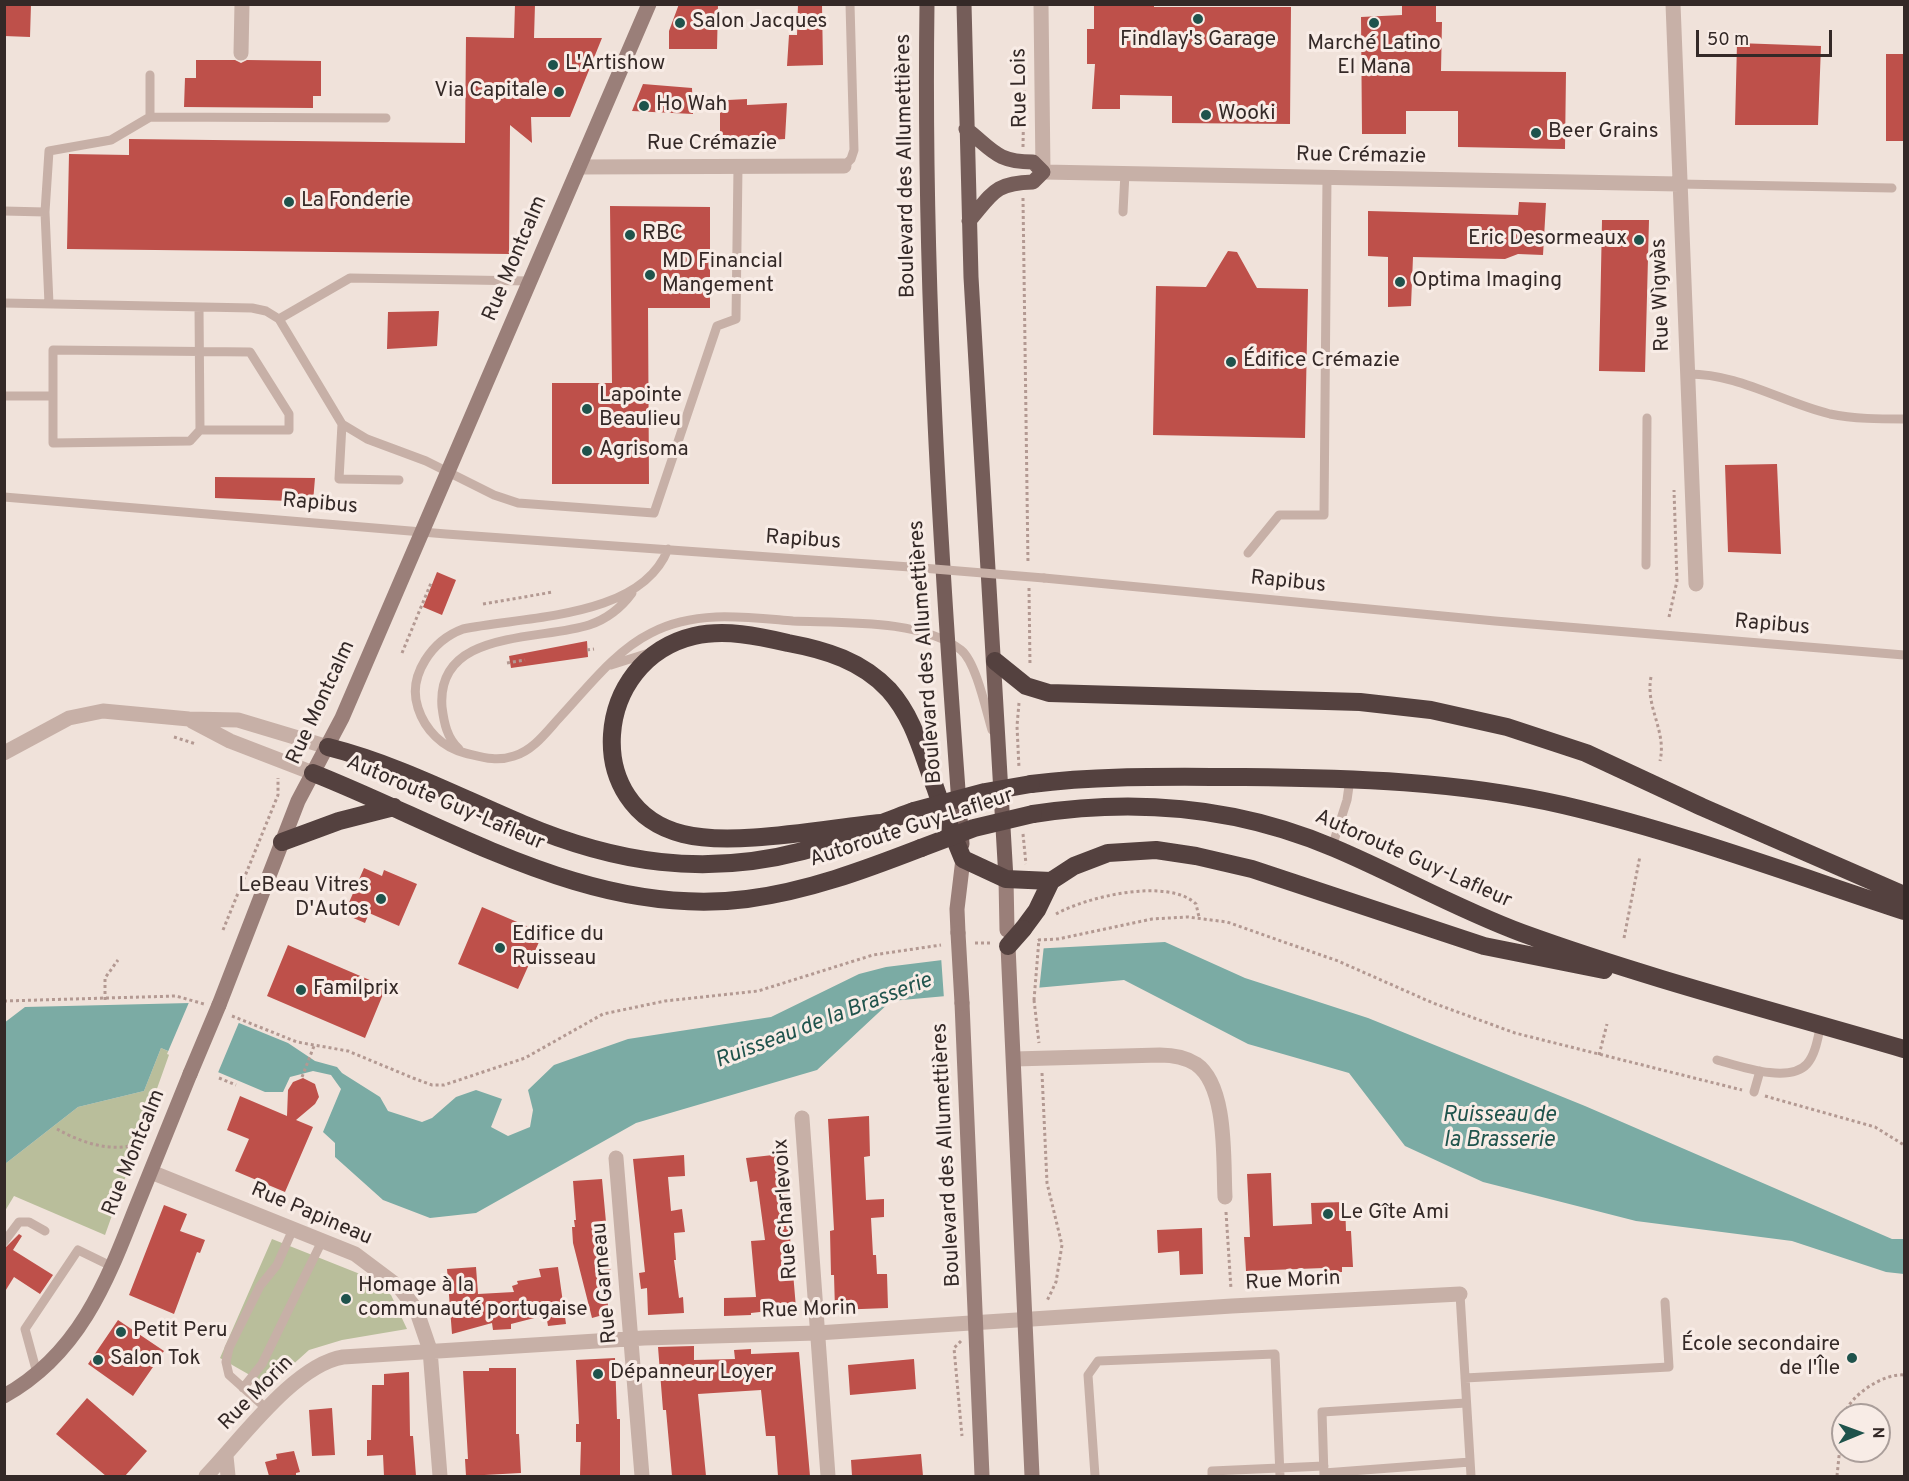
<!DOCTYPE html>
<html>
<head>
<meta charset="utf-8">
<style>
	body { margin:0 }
	#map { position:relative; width:1909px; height:1481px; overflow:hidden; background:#f0e2da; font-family:Overpass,sans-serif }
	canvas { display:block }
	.frame { position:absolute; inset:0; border:6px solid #342927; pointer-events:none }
	.north { position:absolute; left:1831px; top:1403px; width:60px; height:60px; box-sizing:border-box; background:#f8ece6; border:2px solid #aa9e9a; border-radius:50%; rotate:89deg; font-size:16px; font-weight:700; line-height:24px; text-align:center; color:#342927 }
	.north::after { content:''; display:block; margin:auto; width:21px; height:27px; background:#1f534c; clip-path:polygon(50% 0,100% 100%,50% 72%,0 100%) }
	.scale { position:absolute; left:1696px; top:30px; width:136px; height:27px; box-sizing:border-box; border:3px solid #342927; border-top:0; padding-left:8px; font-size:18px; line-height:21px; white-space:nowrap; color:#342927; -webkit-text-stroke:4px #f8ece6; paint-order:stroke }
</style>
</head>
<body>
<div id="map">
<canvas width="1909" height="1481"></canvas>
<div class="frame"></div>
<div class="north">N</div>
<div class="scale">50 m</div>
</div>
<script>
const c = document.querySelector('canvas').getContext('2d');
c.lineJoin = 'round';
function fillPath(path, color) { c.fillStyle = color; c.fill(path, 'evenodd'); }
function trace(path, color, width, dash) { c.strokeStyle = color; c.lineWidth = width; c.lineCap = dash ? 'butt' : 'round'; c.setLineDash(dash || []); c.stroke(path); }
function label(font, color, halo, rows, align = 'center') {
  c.font = font + ' Overpass,sans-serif'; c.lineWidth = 6; c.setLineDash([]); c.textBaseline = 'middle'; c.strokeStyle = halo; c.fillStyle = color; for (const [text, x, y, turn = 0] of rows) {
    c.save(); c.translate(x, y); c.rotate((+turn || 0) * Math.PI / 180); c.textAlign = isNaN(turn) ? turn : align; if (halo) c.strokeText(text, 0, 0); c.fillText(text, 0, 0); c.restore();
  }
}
fillPath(new Path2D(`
	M161,1048L170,1052L105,1235L14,1196L5,1211V1164L78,1107L144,1091Z
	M272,1239L370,1278L391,1295L407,1329L342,1340L309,1350L269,1386L220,1358Z`), '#b9be9b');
fillPath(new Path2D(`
	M1165,942L1245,978L1368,1018L1585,1106L1892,1239H1904V1274L1886,1272L1792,1241L1636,1221L1483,1182L1405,1146L1349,1073L1248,1044L1124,980L891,1001L817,1070L636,1123L476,1213L430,1218L383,1200L335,1157V1143L323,1132L341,1089L331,1075L313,1071L290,1077L283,1092H265L161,1048L144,1091L78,1107L5,1164L4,1023L25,1007L190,1003L288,1043L315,1061L337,1067L342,1073L380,1097L388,1111L422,1122L432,1118L456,1097L476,1090L502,1099L491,1127L508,1136L530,1127L533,1110L528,1090L554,1065L628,1039L771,1017L859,974L886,967L1031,949Z`), '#7baba4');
fillPath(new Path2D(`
	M1044,945L1039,991L944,999L941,956Z
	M190,1000L240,1020L217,1075L167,1054Z`), '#f0e2da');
fillPath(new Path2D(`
	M4,4H31L30,37L4,36Z
	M515,4H535L534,38H602L570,117H531L532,143L510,125L509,254L67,249L69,154L129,155V139L465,143L466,37L514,38Z
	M679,4H718L717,49H669V31Z
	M798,4H822L823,65L787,66L789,35H797Z
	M1094,4H1154V7H1291L1290,124L1172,123V96L1120,95V109H1092L1095,64H1087V29H1094Z
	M1402,4H1436V22H1442L1441,71L1566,72L1565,149L1458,147V111H1406V134H1362L1361,17L1402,15Z
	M1737,43L1821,46L1818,125H1735Z
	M1886,54H1905V141H1886Z
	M196,60H235L241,63L247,60L321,61V96H313V108L184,107L185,78H196Z
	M643,84L692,88L693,114L632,111Z
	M747,99V105L787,103L785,139L720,143V106H727L728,100Z
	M1519,202L1546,203L1543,255L1518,254L1505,259L1413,257L1411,306L1388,307V257L1368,256V211L1518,215Z
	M610,206L710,207V308H648L649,484H552V383H612Z
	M1602,220H1649L1645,372L1599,371Z
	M1228,251L1237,252L1257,288L1308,289L1305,438L1153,435L1156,286L1206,287Z
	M439,311L437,346L387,349L388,312Z
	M1777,464L1781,554L1728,552L1725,465Z
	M215,477L315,478L313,502L215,498Z
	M437,572L456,580L442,615L423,607Z
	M587,641L588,657L511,668L509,656Z
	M364,868L382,876L384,870L417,884L399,926L369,913L365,923L344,914Z
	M482,907L543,933L518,989L458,964Z
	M288,945L386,987L365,1038L267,996Z
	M303,1078L315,1084L319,1097L315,1104L296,1120L313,1127L285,1192L235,1171L249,1139L227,1130L240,1096L287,1116L288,1090L293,1082Z
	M869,1116L870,1156L864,1157L866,1200L884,1199V1217L871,1218L873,1255H876L877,1274H887L888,1308L835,1310L834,1275H831L830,1231L834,1230L828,1119Z
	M782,1154L789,1209H792L793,1225H789L796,1308L751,1313V1315L724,1316V1298L756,1297L751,1241L765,1240L757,1181L750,1182L746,1158Z
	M684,1155L685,1176L668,1177L671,1211L682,1209L685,1232L674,1233L676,1260H674L679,1298L683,1297L684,1313L648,1315L647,1288L641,1289L639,1273L645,1272L633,1159Z
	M1271,1173L1273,1226L1312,1224L1311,1203L1345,1202L1346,1231H1351L1353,1267H1342V1272L1324,1273V1268L1246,1271L1244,1237H1250L1247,1174Z
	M602,1179L611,1276L601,1277L610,1313L592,1318L573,1243L572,1227H575L574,1220H576L573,1181Z
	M164,1205L187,1214L180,1231L205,1240L200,1253L197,1252L174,1314L129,1295Z
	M1202,1228L1203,1274L1180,1275L1179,1251L1158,1253L1157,1230Z
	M19,1234L22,1236L13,1250L53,1275L40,1294L14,1277L4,1293V1249Z
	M476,1267L478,1294L514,1292L512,1286L518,1284L517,1281L541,1277L539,1269L558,1267L566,1324L548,1326L546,1315L511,1324V1329L493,1330L492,1323L452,1334L447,1269Z
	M118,1320L164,1351L133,1396L88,1364Z
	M694,1346V1360L735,1359L734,1350L751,1349V1354L799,1352L810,1476H778L775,1436H766L761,1390L698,1394L706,1476H672L666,1410H663L658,1347Z
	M615,1358L617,1419H620V1476H580L581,1442H576V1424H579L576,1360Z
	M914,1359L916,1389L850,1395L848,1365Z
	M489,1368H516V1434H519L521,1473L466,1476L465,1459H468L463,1371H489Z
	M409,1372L410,1436H413L416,1476H384L383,1455L367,1456V1440H371L372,1385H384V1374Z
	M87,1398L147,1451L125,1476H106L56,1434Z
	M332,1408L335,1455L312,1456L309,1410Z
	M294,1451L300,1472L296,1473V1476H269L265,1462L277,1459L276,1454Z
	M921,1454L923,1476H852L851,1460Z`), '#be504a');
trace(new Path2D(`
	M1023,147L1024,90
	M1023,198L1028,564
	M1029,588L1030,666
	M483,604L553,592
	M1669,617L1677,581L1674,490
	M587,650L594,649
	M402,653L431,583
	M507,663L525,660
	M1651,677C1645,707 1667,731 1660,761
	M1019,703L1017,726L1019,768
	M174,737L196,744
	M1023,834L1026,864
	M1056,914C1086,897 1168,877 1196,904L1199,917
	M223,930L278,795V778
	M1624,938L1640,856
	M1038,940L1058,939L1152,919L1188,917L1227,922L1338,961L1433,1003L1515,1033L1742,1090
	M975,943H992
	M105,1000V978L118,960
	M1034,1000L1039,1043
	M4,1001L176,996L204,1004
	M232,1016L297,1042L348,1051L413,1078L432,1085H444L525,1058L603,1014L665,1001L758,991L873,955L941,945
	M1599,1055L1607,1024
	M1042,1073L1047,1183L1062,1245L1056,1282L1047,1301
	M302,1077L314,1046
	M219,1078L236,1085
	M1765,1096L1875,1127L1904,1145
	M57,1129C80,1142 111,1153 137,1144
	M1226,1212L1231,1289
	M961,1341L954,1348L962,1436
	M1844,1415C1850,1395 1884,1373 1904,1375
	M1837,1476L1843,1417`), '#b39992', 3, [3, 3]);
trace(new Path2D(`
	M150,117V75
	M844,166L851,159L854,150L850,4
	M1679,184L1892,188
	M4,211L45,212
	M1123,212L1125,173
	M4,303L252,308L266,311L279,319L342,424L367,439L426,461L494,495L518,503L654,513L717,326L736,319L738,167
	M49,304L45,212L49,151L111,140L150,117L386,118
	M199,307L200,430H289V414L250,352L53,350V443L190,441L200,430
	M279,319L350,278L529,281
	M1686,374C1738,373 1781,402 1830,414C1854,419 1880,419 1904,419
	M4,396H53
	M342,424L339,479L399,480
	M4,497L446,534L910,567
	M668,549C641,619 525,616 463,629C433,640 407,675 418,708C425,730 443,748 465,753C482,757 496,762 514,756C534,750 547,731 561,716C588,687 615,651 651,633C670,623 694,618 716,617C742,616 768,619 793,621C842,623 921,619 961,650C976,662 986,710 992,730
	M1248,553L1279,515H1324L1327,177
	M1646,565L1647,418
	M1044,578L1495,621L1904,655
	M611,665L652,652
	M459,749C447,738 444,723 442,707C436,629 539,641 589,625C607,619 621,608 632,593
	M1332,847L1347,800L1350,779
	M1717,1060C1739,1066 1789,1084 1807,1064C1816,1054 1818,1036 1821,1024
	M1754,1092L1760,1071
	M4,1242L19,1222H29L45,1231
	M1460,1294L1471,1476
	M37,1373L25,1329L78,1250L113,1267
	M1465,1378L1669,1367L1665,1302
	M243,1388L262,1364L322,1241
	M268,1410L229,1375L226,1362L229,1348L260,1286L277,1265L293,1229
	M1324,1473L1470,1462
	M1095,1476L1088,1375L1098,1361L1275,1354L1280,1476
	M1212,1476V1471L1324,1466
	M1324,1476L1322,1412L1466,1403`), '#c7b0a7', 9);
trace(new Path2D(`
	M1041,4L1043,172L1679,184
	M1673,4L1696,584
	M241,53L242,4
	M579,167L844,166
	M192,721L230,741L313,773
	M4,753L69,718L103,711L189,719L238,720L328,747
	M1014,1059L1160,1055C1172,1055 1185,1057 1196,1064C1228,1086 1223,1162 1225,1197
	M802,1118L828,1476
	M616,1158L642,1476
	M151,1172L355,1254L399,1287L416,1309L430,1350L440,1476
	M226,1456L228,1476
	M206,1476C240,1441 294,1365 343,1357L644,1338L817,1333L1232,1306L1460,1294`), '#c7b0a7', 15);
trace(new Path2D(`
	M1006,879L1007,930
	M958,933L957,909L963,859
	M1008,946L1032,1476
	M962,1003L982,1476
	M219,1005L298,801L342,718L649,4
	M4,1396C78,1355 106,1284 135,1210C154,1164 172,1119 190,1074`), '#9a7f79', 15);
trace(new Path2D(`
	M927,4C923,285 941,564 962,844
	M964,4L971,277L1006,879
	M966,129C993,150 996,162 1033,162L1043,172L1033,182C994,183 993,193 969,221`), '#755d59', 15);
trace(new Path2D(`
	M995,661L1026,686L1049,693L1360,702L1431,710L1507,727L1586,753L1702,807L1904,895
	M328,747C396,764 459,797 523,824C615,863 704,877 803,851C841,841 877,824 914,811
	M313,773C452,828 593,919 747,899C808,891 864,870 921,848
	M1031,784C1102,775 1173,777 1244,777C1351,778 1458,781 1563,805C1679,832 1792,874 1904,911
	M1033,814C1136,798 1238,807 1334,848C1398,875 1457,909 1522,933C1646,978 1778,1012 1904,1049
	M881,823C828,828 733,847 683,834C581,809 592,660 694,636C725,629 758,636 788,643C826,650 862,661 889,690C914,718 922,753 935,787C943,811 953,835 963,859L1006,879L1051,881
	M282,842L339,821L394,807
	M1023,929L1037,910L1051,881L1074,866L1108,853L1156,850L1196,856L1252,869L1484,946L1604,970`), '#54413f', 18);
trace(new Path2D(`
	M1034,1000L1039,939`), '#b39992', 3, [3, 3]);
trace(new Path2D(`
	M910,567L1044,578`), '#c7b0a7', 9);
trace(new Path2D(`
	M958,933L962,1003
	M190,1074L219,1005`), '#9a7f79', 15);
trace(new Path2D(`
	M914,811L985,792L1031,784
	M921,848L974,828L1033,814
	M1008,946L1023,929`), '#54413f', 18);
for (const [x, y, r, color] of [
	[1198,19,6,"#1f534c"],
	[680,23,6,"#1f534c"],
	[1374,23,6,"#1f534c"],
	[553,65,6,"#1f534c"],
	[559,92,6,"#1f534c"],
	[644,106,6,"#1f534c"],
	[1206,115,6,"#1f534c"],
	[1536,133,6,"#1f534c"],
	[289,202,6,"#1f534c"],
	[630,235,6,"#1f534c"],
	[1639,240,6,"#1f534c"],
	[650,275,6,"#1f534c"],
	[1400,282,6,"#1f534c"],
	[1231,362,6,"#1f534c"],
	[587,409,6,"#1f534c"],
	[587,451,6,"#1f534c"],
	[381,899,6,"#1f534c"],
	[500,948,6,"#1f534c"],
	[301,990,6,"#1f534c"],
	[1328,1214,6,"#1f534c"],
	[346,1299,6,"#1f534c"],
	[121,1332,6,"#1f534c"],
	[1852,1358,6,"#1f534c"],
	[98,1360,6,"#1f534c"],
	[598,1374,6,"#1f534c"]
]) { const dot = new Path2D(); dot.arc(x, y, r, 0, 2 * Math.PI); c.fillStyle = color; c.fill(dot); trace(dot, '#f8ece6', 2); }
label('21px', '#342927', '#f8ece6', [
	["Salon Jacques",692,23],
	["Findlay's Garage",1198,41,"center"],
	["Marché Latino",1374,45,"center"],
	["El Mana",1374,69,"center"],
	["L'Artishow",565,65],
	["Via Capitale",547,92,"right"],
	["Ho Wah",656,106],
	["Wooki",1218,115],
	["Beer Grains",1548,133],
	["La Fonderie",301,202],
	["RBC",642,235],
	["Eric Desormeaux",1627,240,"right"],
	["MD Financial",662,263],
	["Mangement",662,287],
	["Optima Imaging",1412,282],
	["Édifice Crémazie",1243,362],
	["Lapointe",599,397],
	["Beaulieu",599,421],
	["Agrisoma",599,451],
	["LeBeau Vitres",369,887,"right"],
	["D'Autos",369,911,"right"],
	["Edifice du",512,936],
	["Ruisseau",512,960],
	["Familprix",313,990],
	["Le Gîte Ami",1340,1214],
	["Homage à la",358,1287],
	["communauté portugaise",358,1311],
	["Petit Peru",133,1332],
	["École secondaire",1840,1346,"right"],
	["de l'Île",1840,1370,"right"],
	["Salon Tok",110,1360],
	["Dépanneur Loyer",610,1374]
], 'left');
label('21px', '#342927', '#f8ece6', [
	["Rue Lois",1021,88,-91],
	["Rue Crémazie",712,145],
	["Rue Crémazie",1361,157,1],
	["Boulevard des Allumettières",907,166,-91],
	["Rue Montcalm",516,259,-67],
	["Rue Wìgwàs",1662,295,-92],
	["Rapibus",320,505,5],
	["Rapibus",803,541,4],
	["Rapibus",1288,583,6],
	["Rapibus",1772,626,5],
	["Boulevard des Allumettières",927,652,-94],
	["Rue Montcalm",322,703,-65],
	["Autoroute Guy-Lafleur",445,804,23],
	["Autoroute Guy-Lafleur",912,829,-18],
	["Autoroute Guy-Lafleur",1413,860,24],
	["Rue Montcalm",135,1153,-68],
	["Boulevard des Allumettières",948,1155,-93],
	["Rue Charlevoix",787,1209,-94],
	["Rue Papineau",311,1215,23],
	["Rue Morin",1293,1282,-3],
	["Rue Garneau",606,1283,-95],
	["Rue Morin",809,1311,-2],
	["Rue Morin",257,1394,-45]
]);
label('italic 22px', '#1f534c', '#f8ece6', [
	["Ruisseau de la Brasserie",824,1022,-21],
	["Ruisseau de",1499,1117],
	["la Brasserie",1499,1142]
]);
</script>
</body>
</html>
